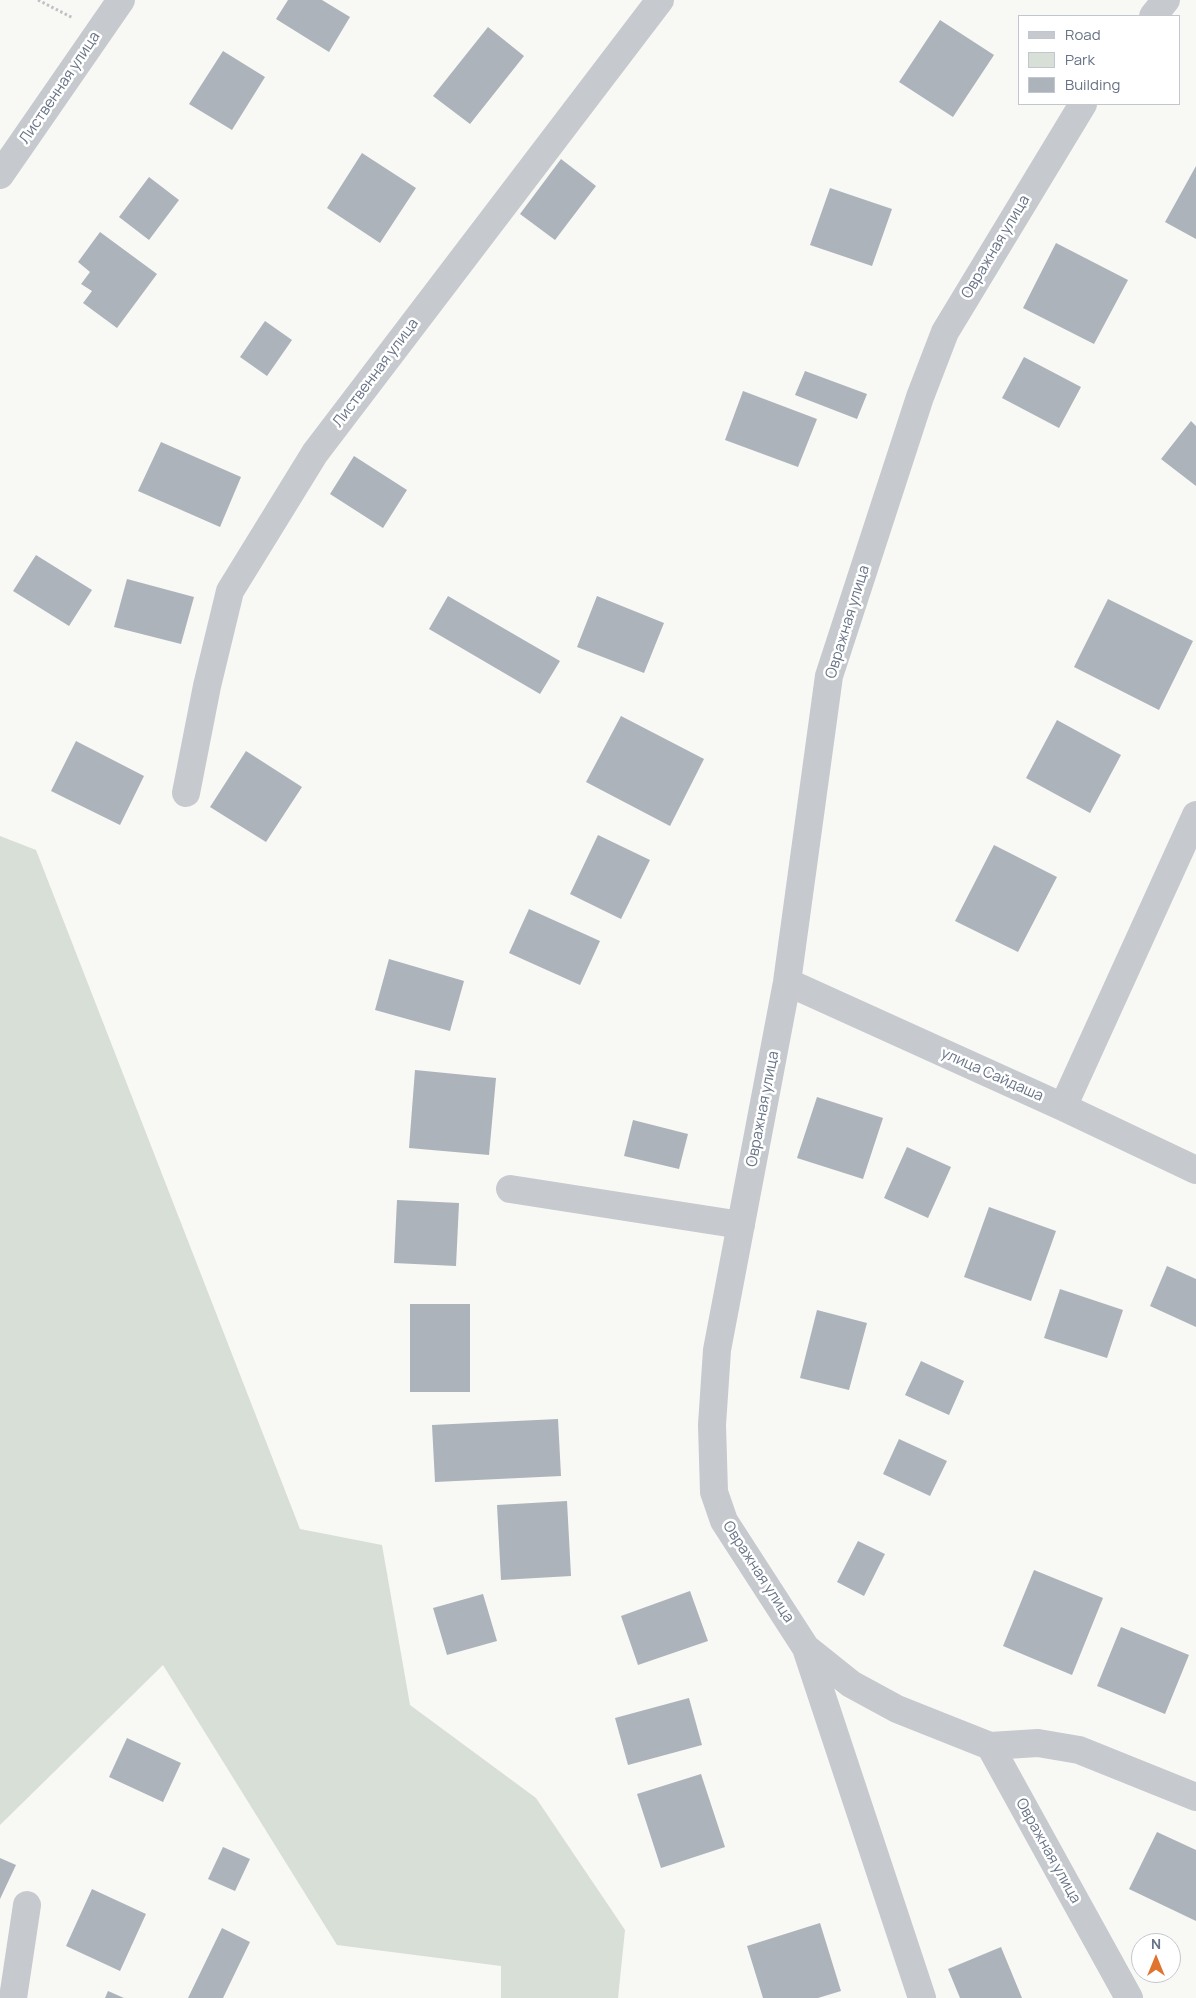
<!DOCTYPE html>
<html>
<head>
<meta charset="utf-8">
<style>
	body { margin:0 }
	#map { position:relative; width:1196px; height:1998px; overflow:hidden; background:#f8f8f5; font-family:Manrope,sans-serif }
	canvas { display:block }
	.legend { position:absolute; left:1018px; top:15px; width:162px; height:90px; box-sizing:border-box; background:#fff; border:1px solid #c2c7cf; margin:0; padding:6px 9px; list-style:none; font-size:15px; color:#677386 }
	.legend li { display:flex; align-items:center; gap:10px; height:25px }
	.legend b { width:25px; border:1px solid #c2c7cf }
	.north { position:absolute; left:1131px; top:1933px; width:50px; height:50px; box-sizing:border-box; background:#fff; border:1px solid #c2c7cf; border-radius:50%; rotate:0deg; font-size:14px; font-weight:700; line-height:20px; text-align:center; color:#677386 }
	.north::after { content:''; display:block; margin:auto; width:18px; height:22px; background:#e0732d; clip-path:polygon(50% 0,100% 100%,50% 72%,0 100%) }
</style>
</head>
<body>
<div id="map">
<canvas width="1196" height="1998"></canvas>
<ul class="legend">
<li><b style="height:6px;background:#c6c9cd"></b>Road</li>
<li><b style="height:14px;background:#d8dfd6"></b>Park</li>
<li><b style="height:14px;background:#acb3ba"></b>Building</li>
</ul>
<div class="north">N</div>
</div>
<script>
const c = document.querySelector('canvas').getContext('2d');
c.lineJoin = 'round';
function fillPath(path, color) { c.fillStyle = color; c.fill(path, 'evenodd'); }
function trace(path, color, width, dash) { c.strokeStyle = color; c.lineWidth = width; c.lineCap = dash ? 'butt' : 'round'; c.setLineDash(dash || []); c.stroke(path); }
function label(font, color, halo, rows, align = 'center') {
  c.font = font + ' Manrope,sans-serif'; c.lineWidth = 5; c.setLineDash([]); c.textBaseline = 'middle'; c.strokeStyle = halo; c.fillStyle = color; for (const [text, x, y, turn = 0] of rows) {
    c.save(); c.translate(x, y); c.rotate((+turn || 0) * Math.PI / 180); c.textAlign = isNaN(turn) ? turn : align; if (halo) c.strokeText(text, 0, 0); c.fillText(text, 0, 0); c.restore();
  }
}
fillPath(new Path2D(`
	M0,836L36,850L300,1529L382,1545L410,1705L536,1798L625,1930L618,1998H501V1966L337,1945L163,1665L0,1825Z`), '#d8dfd6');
fillPath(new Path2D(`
	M288,0H322L350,17L329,52L276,19Z
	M940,20L994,55L953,117L899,82Z
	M488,27L524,56L470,124L433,96Z
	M223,51L265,77L232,130L189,104Z
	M362,153L416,188L380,243L327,208Z
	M561,159L596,186L555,240L520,214Z
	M1196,166V239L1165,222Z
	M149,177L179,200L149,240L119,217Z
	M830,188L892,209L872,266L810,245Z
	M100,232L157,274L117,328L83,303L92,291L81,284L90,272L78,262Z
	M1056,243L1128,280L1094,344L1023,308Z
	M265,321L292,340L267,376L240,357Z
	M1024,357L1081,387L1059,428L1002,398Z
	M805,371L867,394L857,419L795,395Z
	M743,391L817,419L798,467L725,440Z
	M1191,421L1196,426V486L1161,459Z
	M161,442L241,477L220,527L138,491Z
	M354,456L407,490L383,528L330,494Z
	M36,555L92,590L69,626L13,591Z
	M127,579L194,597L181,644L114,627Z
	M448,596L560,661L540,694L429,629Z
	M597,596L664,623L644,673L577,647Z
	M1108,599L1193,641L1159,710L1074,667Z
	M621,716L704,759L670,826L586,782Z
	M1057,720L1121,755L1090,813L1026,778Z
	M76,741L144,776L120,825L51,791Z
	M246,751L302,787L266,842L210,807Z
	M598,835L650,860L621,919L570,894Z
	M994,845L1057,877L1018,952L955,921Z
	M529,909L600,941L580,985L509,953Z
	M389,959L464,981L450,1031L375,1010Z
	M415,1070L496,1078L489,1155L409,1148Z
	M817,1097L883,1118L863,1179L797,1158Z
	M633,1120L688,1134L679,1169L624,1156Z
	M907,1147L951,1167L928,1218L884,1198Z
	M397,1200L459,1203L456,1266L394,1263Z
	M989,1207L1056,1231L1031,1301L964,1277Z
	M1167,1266L1196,1279V1327L1150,1306Z
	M1060,1289L1123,1310L1107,1358L1044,1338Z
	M410,1304H470V1392H410Z
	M817,1310L867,1323L849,1390L800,1378Z
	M921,1361L964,1381L949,1415L905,1395Z
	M558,1419L561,1476L435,1482L432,1425Z
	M899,1439L947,1461L930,1496L883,1474Z
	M567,1501L571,1576L501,1580L497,1505Z
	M858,1541L885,1554L864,1596L837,1582Z
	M1034,1570L1103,1598L1072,1675L1003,1646Z
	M690,1591L708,1641L638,1665L621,1616Z
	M483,1594L497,1641L447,1655L433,1608Z
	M1121,1627L1189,1655L1165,1714L1097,1686Z
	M689,1698L702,1745L628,1765L615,1718Z
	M127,1738L181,1763L163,1802L109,1777Z
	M701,1774L725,1847L661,1868L637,1794Z
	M1157,1832L1196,1850V1921L1129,1889Z
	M223,1847L250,1859L235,1891L208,1879Z
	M0,1858L16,1865L0,1899Z
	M92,1889L146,1914L120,1971L66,1946Z
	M820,1923L841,1991L818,1998H763L747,1946Z
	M222,1928L250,1942L223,1998H188Z
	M1001,1947L1022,1998H960L948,1969Z
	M108,1991L124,1998H105Z`), '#acb3ba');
trace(new Path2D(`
	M38,0L73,18`), '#c0c1c4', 3, [2.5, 2.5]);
trace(new Path2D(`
	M1153,16L1166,0
	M1083,104L945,332L920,397L829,676L787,982L717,1350L712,1425L714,1492L724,1521L806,1648L851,1684L897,1709L990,1746L1129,1998
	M0,175L121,0
	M186,793L207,686L230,591L315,453L660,0
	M787,982L1063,1107L1196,1170
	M1063,1107L1196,815
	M510,1189L741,1225
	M806,1648L922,1998
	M990,1746L1038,1743L1079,1750L1196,1797
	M13,1998L27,1905`), '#c6c9cd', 28);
label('15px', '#677386', '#fff', [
	["Лиственная улица",60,88,-56],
	["Овражная улица",996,247,-59],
	["Лиственная улица",376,373,-53],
	["Овражная улица",848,622,-73],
	["улица Сайдаша",992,1075,24],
	["Овражная улица",763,1109,-79],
	["Овражная улица",758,1572,57],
	["Овражная улица",1048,1851,61]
]);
</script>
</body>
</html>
